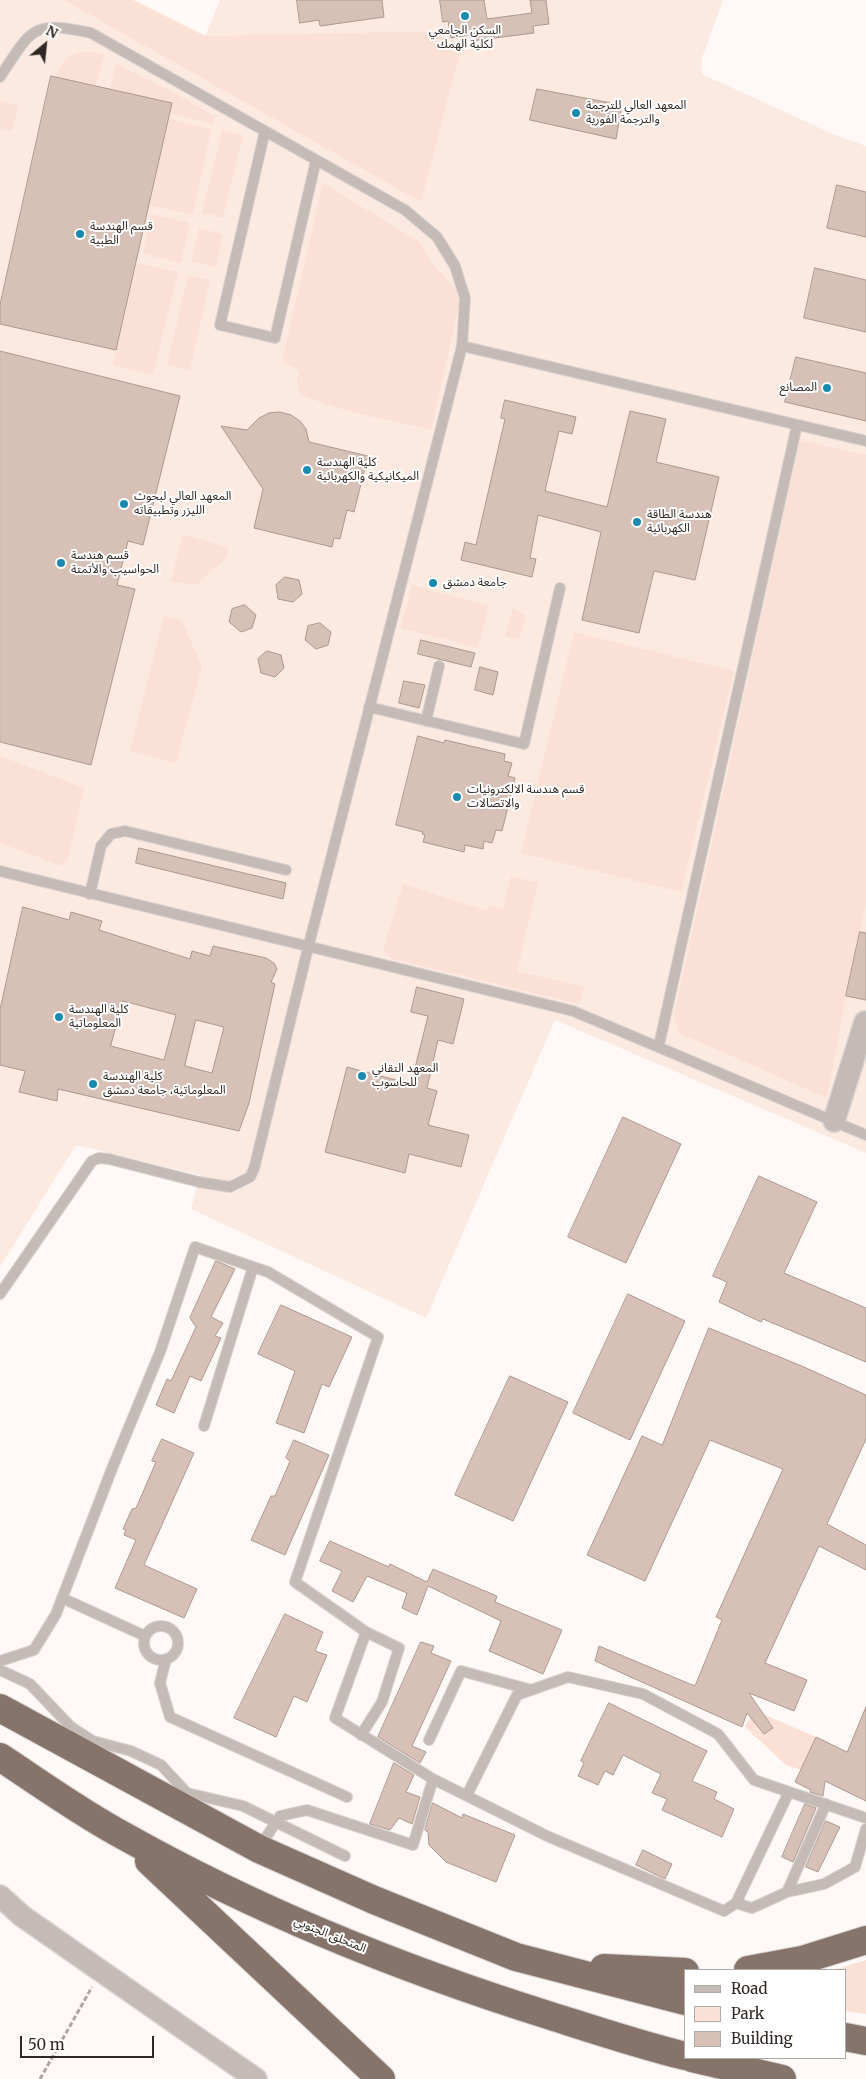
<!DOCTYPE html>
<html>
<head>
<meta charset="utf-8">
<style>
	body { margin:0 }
	#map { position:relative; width:866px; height:2079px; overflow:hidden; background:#fef9f7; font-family:Merriweather,serif }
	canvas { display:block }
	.legend { position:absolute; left:684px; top:1969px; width:162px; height:90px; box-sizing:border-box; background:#fff; border:1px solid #aca9a7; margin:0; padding:6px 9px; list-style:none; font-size:15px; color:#2f2723 }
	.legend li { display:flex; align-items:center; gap:10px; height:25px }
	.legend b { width:25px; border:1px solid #aca9a7 }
	.north { position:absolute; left:20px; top:20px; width:50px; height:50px; -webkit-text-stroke:4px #fff; paint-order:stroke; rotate:28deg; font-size:14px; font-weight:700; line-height:20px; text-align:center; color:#2f2723 }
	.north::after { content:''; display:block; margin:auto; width:18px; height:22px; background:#2f2723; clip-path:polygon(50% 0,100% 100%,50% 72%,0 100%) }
	.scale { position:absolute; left:20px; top:2036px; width:134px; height:22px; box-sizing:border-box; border:2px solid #2f2723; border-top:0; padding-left:6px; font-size:15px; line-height:18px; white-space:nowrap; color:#2f2723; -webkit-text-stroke:4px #fff; paint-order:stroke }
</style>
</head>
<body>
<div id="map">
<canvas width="866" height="2079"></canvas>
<ul class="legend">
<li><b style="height:6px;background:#c5bbb6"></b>Road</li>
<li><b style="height:14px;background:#fbe1d5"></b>Park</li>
<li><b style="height:14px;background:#d7c1b7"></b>Building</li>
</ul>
<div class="north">N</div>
<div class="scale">50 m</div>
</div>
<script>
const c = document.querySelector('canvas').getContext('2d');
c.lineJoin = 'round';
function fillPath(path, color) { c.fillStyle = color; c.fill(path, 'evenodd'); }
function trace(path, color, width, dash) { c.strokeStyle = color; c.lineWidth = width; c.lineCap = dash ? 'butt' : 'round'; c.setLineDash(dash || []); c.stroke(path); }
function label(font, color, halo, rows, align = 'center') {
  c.font = font + ' Merriweather,"Noto Sans Arabic",serif'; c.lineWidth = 4; c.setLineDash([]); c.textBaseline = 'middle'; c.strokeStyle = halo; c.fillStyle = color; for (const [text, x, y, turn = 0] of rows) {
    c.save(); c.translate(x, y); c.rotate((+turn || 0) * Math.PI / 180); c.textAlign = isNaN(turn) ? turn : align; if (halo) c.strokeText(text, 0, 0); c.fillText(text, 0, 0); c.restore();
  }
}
fillPath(new Path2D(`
	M0,0H133L205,36L220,0H723L702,58V74L835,135L866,146V1153L555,1020L426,1318L191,1209L200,1175L76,1145L0,1267Z`), '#fceae1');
fillPath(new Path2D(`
	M64,0H133L205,36L442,31L446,44L461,48L421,202Z
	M91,51L105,55L95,86L56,77C61,59 72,52 91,51Z
	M116,64C150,81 184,96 215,117L213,124L170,113L172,103L110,89Z
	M0,101L18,106L12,131L0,128Z
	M169,119L211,129L193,214L150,206Z
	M222,130L243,135L223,218L202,213Z
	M323,183L421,243L434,267L445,276L461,297L431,430C388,419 340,413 301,394L297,382L299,371L282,361Z
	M151,214L190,223L181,263L143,254Z
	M199,228L223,234L216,267L191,262Z
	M137,263L178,272L153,375L113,365Z
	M188,275L210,280L190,370L167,365Z
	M800,440L866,455V903L846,996L827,1098L679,1033L674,1015Z
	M183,534L229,548L227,557L196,585L171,581Z
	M412,585L489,606L478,648L401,628Z
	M513,608L526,616L519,640L505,636Z
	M164,616L182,621L202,667L176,763L130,751Z
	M574,632L734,671L681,892L521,853Z
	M0,756L84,788L68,859L62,866L0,843Z
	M511,876L538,883L517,971L584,987L579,1004L393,959L383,949L403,884L485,910L491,906L503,908Z
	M754,1710L816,1737L801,1770L786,1765L745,1727Z
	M866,1960V2014L845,2011V1970H833Z`), '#fbe1d5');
const building = new Path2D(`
	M297,0H382L384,17L320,26L319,20L300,23Z
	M440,0H484L487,19L532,13L530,0H546L549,24L533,26L534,33L471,41L470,35L451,38L448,21L443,22Z
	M51,76L172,103L116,350L0,324V305Z
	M537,89L622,105L616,139L530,120Z
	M837,185L866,192V237L827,228Z
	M815,268L866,280V332L804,318Z
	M0,351L180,396L143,545L128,541L117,585L135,589L91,765L0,742Z
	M796,357L866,373V421L785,402Z
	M505,400L576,417L572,434L559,431L545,491L607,507L630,411L666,419L656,462L719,477L695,580L654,571L639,633L582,620L601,532L538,515L530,558L536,559L532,577L461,560L465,542L476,545L505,419L501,418Z
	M280,412L291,415L300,421L306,429L309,442L368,456L354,512L347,510L340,539L334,538L332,547L254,528L263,489L221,426L247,430L259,418L269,413Z
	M285,577L299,580L302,594L293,602L278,599L276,585Z
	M245,605L256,615L252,628L241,632L229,622L232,609Z
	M320,623L331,632L328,645L316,649L305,640L308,626Z
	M421,640L475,653L471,667L418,654Z
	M267,651L281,655L284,668L275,677L261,673L258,659Z
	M480,667L498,672L493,695L475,690Z
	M404,681L425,685L419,708L399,703Z
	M418,736L444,743L445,740L505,754L504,761L512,763L508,776L515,778L502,831L496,830L492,843L484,841L483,849L465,845L464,852L423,842L425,835L422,834L423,832L396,825Z
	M139,848L286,883L283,899L136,863Z
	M23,907L69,920L71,912L102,921L99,930L190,959L192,951L210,956L213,946L266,958L274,963L277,969L271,982L275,984L249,1103L239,1131L58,1089L57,1101L19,1092L25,1071L0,1065V1010ZM123,1001L176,1015L164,1060L111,1046ZM196,1020L224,1027L212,1073L185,1066Z
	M860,932L866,933V1000L846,996Z
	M417,987L464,999L453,1044L438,1040L427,1088L437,1091L428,1125L469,1135L461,1167L409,1154L405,1173L325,1152L347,1067L411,1084L428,1016L411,1012Z
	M623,1117L681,1144L626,1263L568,1237Z
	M759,1176L817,1202L784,1273L866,1308V1362L763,1319L761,1322L719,1302L727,1282L713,1276Z
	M216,1261L235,1269L211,1317L223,1323L215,1336L221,1338L201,1381L190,1376L174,1413L156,1405L167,1379L171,1381L196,1327L190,1318Z
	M628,1294L685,1321L630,1440L573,1413Z
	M281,1305L352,1337L329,1387L322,1384L304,1433L276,1423L295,1371L258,1354Z
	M709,1328L804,1367L866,1395V1439L827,1524L866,1545V1570L819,1546L765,1663L807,1680L794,1711L749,1693L773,1728L764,1734L747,1713L742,1727L595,1661L599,1646L695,1686L722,1620L716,1617L783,1469L710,1440L645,1581L587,1555L642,1436L662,1445Z
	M510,1376L568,1402L513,1521L455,1495Z
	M162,1439L194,1453L144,1565L197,1589L184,1618L115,1588L136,1540L124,1535L126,1530L123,1529L132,1509L136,1508L156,1462L152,1461Z
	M294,1440L329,1455L285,1555L251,1540L271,1496H275L290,1461L286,1458Z
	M330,1541L389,1567L390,1564L427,1582L433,1569L497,1596L495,1602L562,1630L543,1674L489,1651L501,1621L428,1586L417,1615L402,1608L407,1593L367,1576L353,1602L332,1591L342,1571L320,1561Z
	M285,1614L323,1632L315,1651L327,1655L307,1702L294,1696L276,1737L234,1718Z
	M421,1642L434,1646L431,1653L451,1661L412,1746L426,1752L420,1763L378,1737Z
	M609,1703L707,1751L692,1781L717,1792L714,1799L734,1809L722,1837L662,1810L667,1799L652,1793L661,1774L623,1755L613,1775L605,1771L598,1785L578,1776L584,1763L581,1761Z
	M866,1707V1801L825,1781L823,1796L810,1792L811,1790L795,1782L816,1737L847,1752Z
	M394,1763L414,1775L406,1792L420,1797L412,1824L399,1818L390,1830L370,1824Z
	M433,1803L462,1818L463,1814L515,1835L496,1882L446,1862L429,1845L428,1832L425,1830Z
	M805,1804L816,1808L793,1862L782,1857Z
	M826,1821L840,1827L818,1872L806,1867Z
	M643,1850L672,1864L665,1879L636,1865Z`);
fillPath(building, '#d7c1b7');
trace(building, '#ad988e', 1);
const service = new Path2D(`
	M0,77C32,29 31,20 91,33L405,210L437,237L455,266L465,298L462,346L308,948L254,1169L250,1177L230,1187L199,1182L109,1159L99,1158L92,1161L0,1294
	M265,131L220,325L275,338L316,160
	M462,346L866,441
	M369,707L524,744L560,588
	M426,721L439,666
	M0,871L573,1011L866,1135
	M90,894L101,846L111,834L125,831L286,870
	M659,1045L797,425
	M204,1426L253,1267
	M62,1598L145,1636
	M144 1643a17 17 0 1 1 34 0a17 17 0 1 1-34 0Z
	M166,1659L160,1683L170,1717L347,1797
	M0,1661L34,1650L56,1614L113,1466L160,1352L195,1247L268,1272L378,1337L295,1582L366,1632L335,1718L433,1779
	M0,1670L30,1684L71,1727L93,1741L131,1751L161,1765L187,1793L243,1806L345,1856
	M361,1735L382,1702L399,1648L366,1632
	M429,1740L461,1671L532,1690
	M467,1795L517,1695L568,1677L643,1694L718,1734L754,1780L866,1818
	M259,1848L280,1816L307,1810L413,1845L433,1779L547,1836L724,1911L736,1903L789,1792
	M787,1892L824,1884L855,1867L866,1829
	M736,1903L752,1908L787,1892L826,1804`);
const minor = new Path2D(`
	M834,1121L865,1022
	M0,1896L22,1916L256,2079`);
const motorway = new Path2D(`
	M0,1708L259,1849L374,1900L516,1957L685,2001
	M0,1757C41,1784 81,1813 124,1836C259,1912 404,1970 551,2016C595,2030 640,2045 685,2056
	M149,1861L381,2079
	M604,1968L685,1972
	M748,1970L802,1960L866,1940
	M845,2037L866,2041
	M692,2058L782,2079`);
trace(service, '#d9d3d1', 12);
trace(minor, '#d9d3d1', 24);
trace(motorway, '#d9d3d1', 30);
trace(new Path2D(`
	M40,2079L92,1987`), '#ada6a4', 3, [5, 2.5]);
trace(service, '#c5bbb6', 10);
trace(minor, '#c5bbb6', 21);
trace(motorway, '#867369', 28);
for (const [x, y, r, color] of [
	[465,16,5,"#1a8ab0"],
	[576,113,5,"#1a8ab0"],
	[80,234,5,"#1a8ab0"],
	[827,388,5,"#1a8ab0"],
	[307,470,5,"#1a8ab0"],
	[124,504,5,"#1a8ab0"],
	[637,522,5,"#1a8ab0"],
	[61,563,5,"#1a8ab0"],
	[433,583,5,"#1a8ab0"],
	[457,797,5,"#1a8ab0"],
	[59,1017,5,"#1a8ab0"],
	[362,1076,5,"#1a8ab0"],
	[93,1084,5,"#1a8ab0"]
]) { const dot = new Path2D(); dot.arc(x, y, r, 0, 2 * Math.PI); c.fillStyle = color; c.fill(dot); trace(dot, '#fff', 2); }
label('12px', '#2f2723', '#fff', [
	["السكن الجامعي",465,31,"center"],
	["لكلية الهمك",465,45,"center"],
	["المعهد العالي للترجمة",586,106],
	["والترجمة الفورية",586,120],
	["قسم الهندسة",90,227],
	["الطبية",90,241],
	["المصانع",817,388,"right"],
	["كلية الهندسة",317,463],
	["الميكانيكية والكهربائية",317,477],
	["المعهد العالي لبحوث",134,497],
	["الليزر وتطبيقاته",134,511],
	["هندسة الطاقة",647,515],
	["الكهربائية",647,529],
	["قسم هندسة",71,556],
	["الحواسيب والأتمتة",71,570],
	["جامعة دمشق",443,583],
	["قسم هندسة الالكترونيات",467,790],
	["والاتصالات",467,804],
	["كلية الهندسة",69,1010],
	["المعلوماتية",69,1024],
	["المعهد التقاني",372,1069],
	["للحاسوب",372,1083],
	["كلية الهندسة",103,1077],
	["المعلوماتية، جامعة دمشق",103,1091]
], 'left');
label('12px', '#2f2723', '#fff', [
	["المتحلق الجنوبي",330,1935,22]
]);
</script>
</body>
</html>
